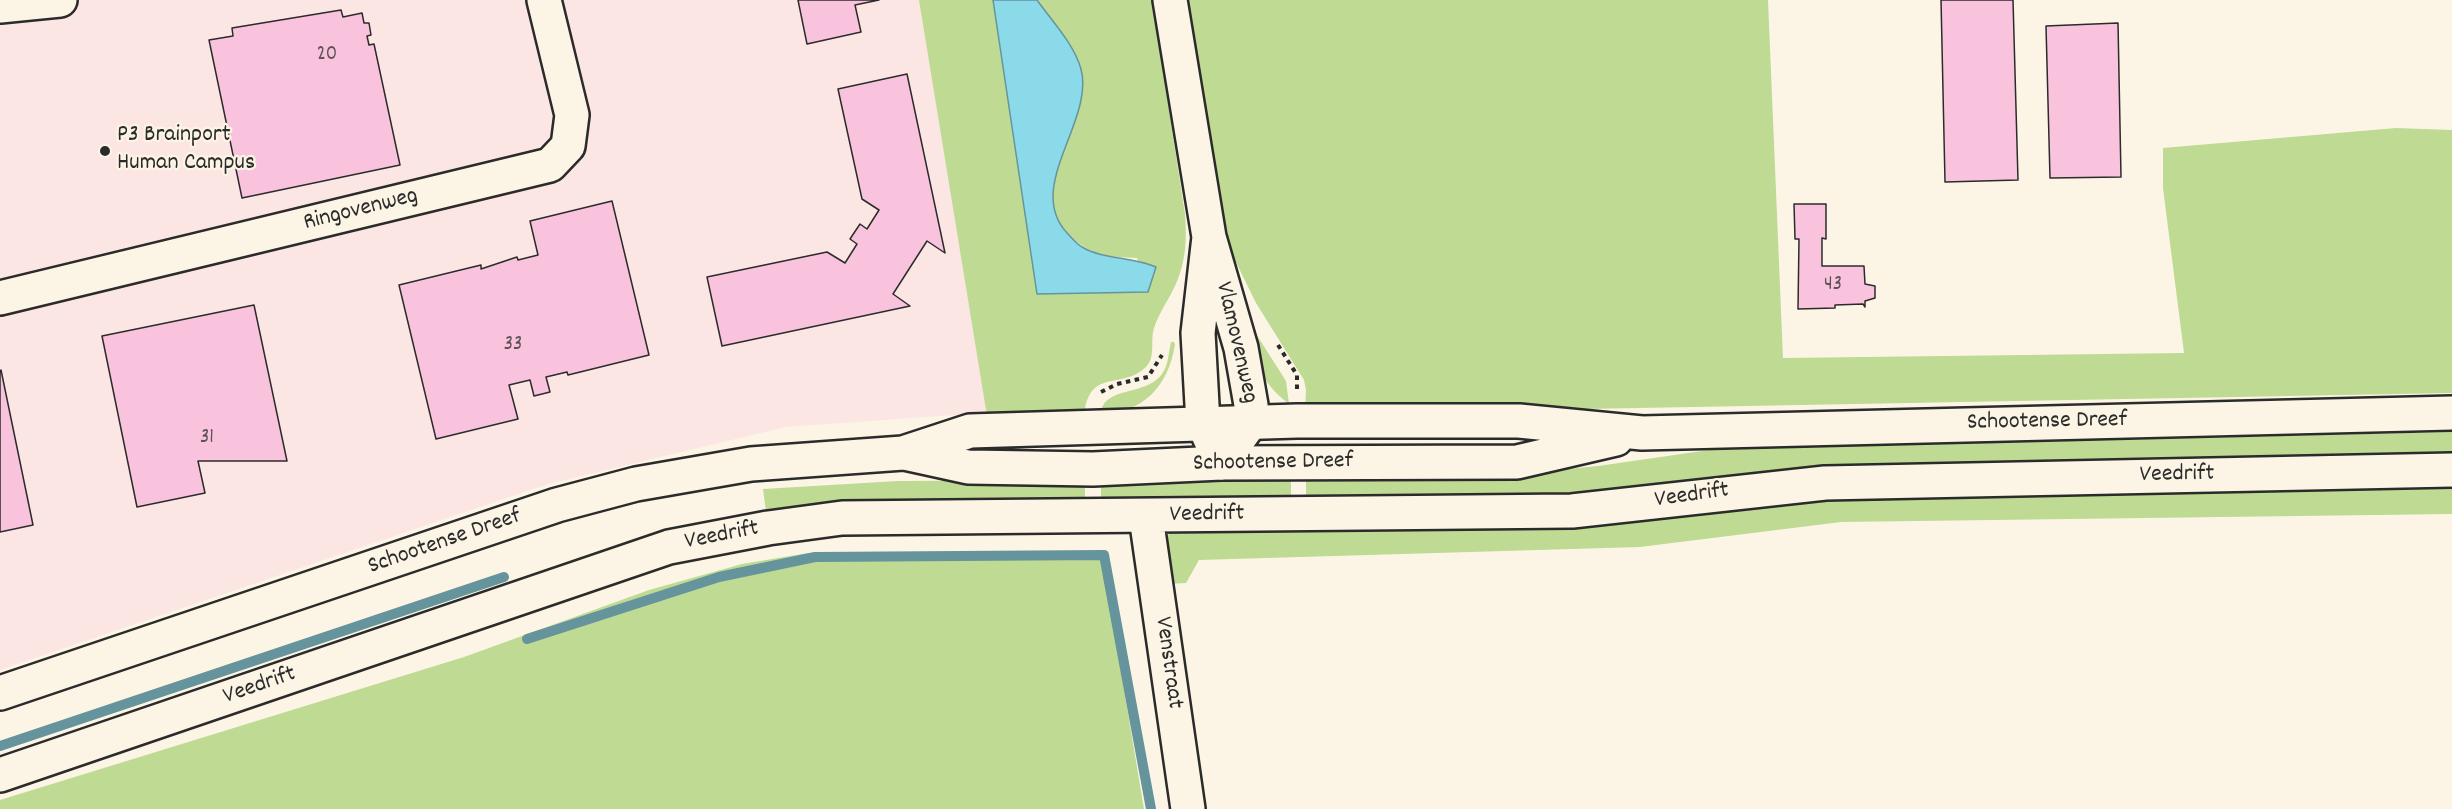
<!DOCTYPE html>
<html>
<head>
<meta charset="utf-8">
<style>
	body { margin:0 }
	canvas { display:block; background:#fcf5e5 }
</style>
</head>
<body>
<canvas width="2452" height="809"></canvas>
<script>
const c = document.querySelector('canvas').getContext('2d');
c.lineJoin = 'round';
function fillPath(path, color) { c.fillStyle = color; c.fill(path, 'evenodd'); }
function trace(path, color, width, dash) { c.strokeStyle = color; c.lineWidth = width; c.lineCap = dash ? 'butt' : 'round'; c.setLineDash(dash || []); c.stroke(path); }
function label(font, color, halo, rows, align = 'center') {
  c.font = font + ' Dekko,sans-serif'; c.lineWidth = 4.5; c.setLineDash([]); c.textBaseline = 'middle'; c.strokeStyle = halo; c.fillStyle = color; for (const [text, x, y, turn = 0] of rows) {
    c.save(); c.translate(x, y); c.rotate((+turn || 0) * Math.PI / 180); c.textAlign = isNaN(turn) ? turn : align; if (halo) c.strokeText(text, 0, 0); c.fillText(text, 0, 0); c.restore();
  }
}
fillPath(new Path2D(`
	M0,0H967L1040,409L786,427L548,484L0,670Z`), '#fbe6e3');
fillPath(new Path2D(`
	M919,0H993L1038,294L1147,292L1137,258C1107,257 1088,255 1066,232C1025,189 1093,119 1081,70C1075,44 1052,21 1037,0H1152L1185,214C1187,242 1186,264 1173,290C1167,302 1158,315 1154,328C1150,341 1156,357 1146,367C1121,391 1088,366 1084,418L988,422Z
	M1185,0H1768L1783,358L2184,353L2163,188V148L2396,128L2452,130V393L1367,413L1305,411L1306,390L1304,380L1256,303L1226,242Z
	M1251,326L1286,381L1289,404C1256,378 1260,365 1251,326Z
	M1171,342H1174L1175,345C1167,389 1144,410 1100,417C1102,384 1144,398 1162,374C1169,364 1168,354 1171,342Z
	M2452,432V458L1636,496L1306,505V478L1516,474L1598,466L1716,449Z
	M1291,477V505L1101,506V479Z
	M1085,480V507L767,519L763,489L898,481Z
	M2452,485V514L1841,522L1640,547L1199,560L1186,583L1168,584L1163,543L1171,531L1757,497Z
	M1101,552L1144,809H0V800L464,657L649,590L742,564L808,553Z`), '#bfdb93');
const water = new Path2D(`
	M993,0H1037C1052,21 1074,44 1081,69C1095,121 1023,188 1068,234C1072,238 1077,244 1082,247C1104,260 1131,256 1156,267L1148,292L1037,294Z`);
fillPath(water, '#8bdae9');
trace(water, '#65949d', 1.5);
trace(new Path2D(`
	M527,639L719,577L815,557L1104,555L1151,809
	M0,746L504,577`), '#65949d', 10);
const building = new Path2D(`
	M798,0H879L855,5L861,32L807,44Z
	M1941,0H2013L2018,180L1945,182Z
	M341,10L343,17L362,13L364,23H369L371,35L367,36L369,45L374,44L400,165L242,198L209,40L233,36L232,28Z
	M2118,23L2121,177L2050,178L2046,26Z
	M907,74L945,253L927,241L893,294L910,306L722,346L707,277L827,252L845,263L857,244L850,239L860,224L867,229L879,210L862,199L838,89Z
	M612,201L649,355L568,375L567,372L546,377L550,392L534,396L530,380L509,385L518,419L436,439L399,285L481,265V269L517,257L518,260L538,255L530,221Z
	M1794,204H1826V239L1822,238V266H1864L1865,284L1875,286V298L1865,301V307L1863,304L1835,305V308L1798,309L1799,239H1795Z
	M254,305L287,461H198L205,493L137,507L102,336Z
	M1,370L33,525L0,532V371Z`);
fillPath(building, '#f9c3dd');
trace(building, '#2b2b2b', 1.5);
const minor = new Path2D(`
	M1170,0L1209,237L1241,348L1251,405V422L1221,463L1203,423L1198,333L1209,237
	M0,6L60,0
	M0,298L550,165L568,146L572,115L544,0
	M1146,517L1188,809
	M0,775L669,547L768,528L842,518L1572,511L1825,483L2452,470`);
const tertiary = new Path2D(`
	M904,453L968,467L1093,469L1221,463L1517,462L1616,439
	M0,693L557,505L636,484L751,464L903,453L970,431L1297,421H1519L1642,433L2452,413`);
trace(minor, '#2b2b2b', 38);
trace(tertiary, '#2b2b2b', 38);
trace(new Path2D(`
	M1278,345L1297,375V389
	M1101,392L1117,384L1148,377L1162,355`), '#2b2b2b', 4, [4.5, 4.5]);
trace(minor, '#fcf5e5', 33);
trace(tertiary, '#fcf5e5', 33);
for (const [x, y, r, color] of [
	[105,151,6,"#2b2b2b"]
]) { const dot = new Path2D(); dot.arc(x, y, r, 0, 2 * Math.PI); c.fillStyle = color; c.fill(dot); trace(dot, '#fcf5e5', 2); }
label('21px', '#5e5158', null, [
	["20",327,56],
	["43",1833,286],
	["33",513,346],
	["31",207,439]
]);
label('24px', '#2b2b2b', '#fcf5e5', [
	["P3 Brainport",117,137],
	["Human Campus",117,165]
], 'left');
label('24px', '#2b2b2b', '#fcf5e5', [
	["Ringovenweg",361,211,-14],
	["Vlamovenweg",1235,343,77],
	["Schootense Dreef",2047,423,-1],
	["Schootense Dreef",1273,464,-1],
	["Veedrift",2177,476,-1],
	["Veedrift",1692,497,-8],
	["Veedrift",1207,516,-1],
	["Veedrift",722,537,-11],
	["Schootense Dreef",445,543,-19],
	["Venstraat",1167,663,82],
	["Veedrift",260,687,-19]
]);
</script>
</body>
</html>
